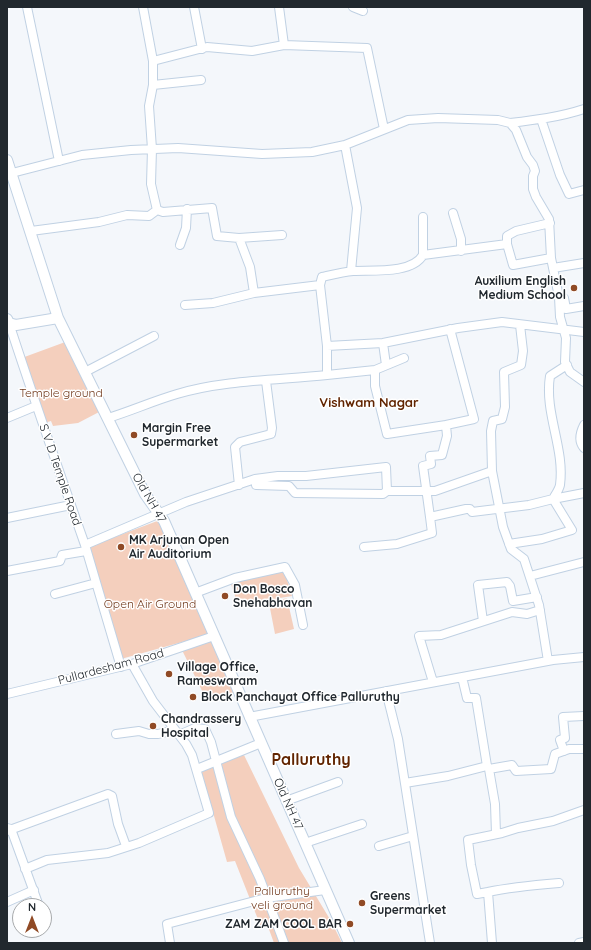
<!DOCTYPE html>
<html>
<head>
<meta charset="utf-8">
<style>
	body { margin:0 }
	#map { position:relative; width:591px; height:950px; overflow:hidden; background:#f4f7fb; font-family:Quicksand,sans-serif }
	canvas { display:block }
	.frame { position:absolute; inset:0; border:8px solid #21282e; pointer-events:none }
	.north { position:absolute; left:12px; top:898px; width:40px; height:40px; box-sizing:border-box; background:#fff; border:1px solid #a6a9ab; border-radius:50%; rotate:0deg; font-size:11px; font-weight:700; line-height:16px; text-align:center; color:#21282e }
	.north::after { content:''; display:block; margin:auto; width:14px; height:18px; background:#904a25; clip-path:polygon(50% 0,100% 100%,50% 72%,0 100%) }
</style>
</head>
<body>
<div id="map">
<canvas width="591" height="950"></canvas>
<div class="frame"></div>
<div class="north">N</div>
</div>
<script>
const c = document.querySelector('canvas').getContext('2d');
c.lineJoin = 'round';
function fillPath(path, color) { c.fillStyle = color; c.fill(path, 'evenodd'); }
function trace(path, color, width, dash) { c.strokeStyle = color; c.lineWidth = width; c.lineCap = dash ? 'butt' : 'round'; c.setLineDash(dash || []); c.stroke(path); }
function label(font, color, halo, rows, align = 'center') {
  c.font = font + ' Quicksand,sans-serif'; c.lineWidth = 3; c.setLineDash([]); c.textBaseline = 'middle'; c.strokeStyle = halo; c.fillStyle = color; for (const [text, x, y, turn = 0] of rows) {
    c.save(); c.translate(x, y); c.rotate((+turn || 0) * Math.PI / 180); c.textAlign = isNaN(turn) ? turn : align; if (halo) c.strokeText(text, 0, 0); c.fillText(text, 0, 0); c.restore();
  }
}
fillPath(new Path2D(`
	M68,341L101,411L78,423L53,426L51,421L44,423L19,359Z
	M160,520L211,634L121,659L88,547Z
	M284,570L292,596L238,605L230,581Z
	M287,598L294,629L275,634L269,603Z
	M214,637L238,691L207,701L181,648Z
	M244,755L299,868L331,921L342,943H274L267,924L261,927L235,861L227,862L201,770Z`), '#f4cfbd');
const minor = new Path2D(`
	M27,7L59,161
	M143,7L153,61V85L149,106L152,149L151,184L157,210L163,212L212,208L217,236L239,238L250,267L254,293
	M194,7L202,49
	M279,7L284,45
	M353,7L363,11
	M153,61L207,47L252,51L284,45L367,48L384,129
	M153,85L201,80
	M541,119L560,175L569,194L584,190
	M510,123C535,120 560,117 584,109
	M345,145L357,208L351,271
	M12,173L82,155L131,150L178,148L262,154L312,152L345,145L408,120L438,118L498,120L510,123L516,130L527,157L533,165L535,171L533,176V189L536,197L549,219L551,258L559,297L560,317L566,338L565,362L570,372L584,382
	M453,213L461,239V251
	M423,217V255
	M550,223L516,231L507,236V244L513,265L551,258
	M31,231L99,222L127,215L149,216L157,210
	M239,238L282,235
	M180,245L186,228L187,209
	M553,268L584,263
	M320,285L327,346
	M564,298L566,309L584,306
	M185,305L213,303L254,293L320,285L322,277C331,275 343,272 353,271C373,270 412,274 423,255L507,244
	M9,323C33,397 59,471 85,545
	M450,329L474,419L446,425L447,436L442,455L430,456L431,464L423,466L430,517L466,509H470L472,512L529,505L553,499C555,495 559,490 560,485C565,448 544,413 550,376L567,365
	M383,343L386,365
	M375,370V386L387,434L446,425
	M85,372L154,336
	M327,375L375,370L404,358
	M7,418L36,406
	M108,418C131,411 153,401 177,394C222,380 280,380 327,375V346L383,343L458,328L502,322L584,332
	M584,425C580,433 578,441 584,448
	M492,471L491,431L493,421L502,419L505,407L504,372L521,365L523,351L520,325
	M255,479L256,485L289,486L295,493L383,494L387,491
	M239,485L235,447L240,442L271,434L272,428L266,381
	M7,518L71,505
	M509,544L542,539L572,530L553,499L584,493
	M364,547L397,544L432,533L430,517
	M7,571L60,561L62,555L86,551
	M530,576L584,562
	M195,593L235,578L285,567L295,585L303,625
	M55,594L96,583
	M483,621L478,585L507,582L510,586L513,601L537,597
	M121,667L85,545L186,502L255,479L278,476H306L386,467L387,491H435L492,471L503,527L511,549L524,559L539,605L548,661
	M462,677L467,698H476L487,766
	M433,682L419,636L441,635L512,612L527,614L540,610
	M386,691L398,739L430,943
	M7,694L132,664L214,636
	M249,717L553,660L584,657
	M116,734L139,731L149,734H158L175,730
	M179,735L195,728L205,729L211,742L231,817L260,879L284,943
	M564,751L560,740L565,738L563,717L584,716
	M197,769L261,743
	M489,769L495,804L496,834
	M405,783L448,776L487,766L489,769L512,765L516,771L551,769L555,754L569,749H584
	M286,801L338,782
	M7,828L11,829L39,906
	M7,831L108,794L112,796L118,824L126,846
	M305,843L362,824
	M379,846L413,836
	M25,869L47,860L108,853L139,843L209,813L192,755L186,744L153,701L132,664
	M488,892C511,887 535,885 559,883
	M7,902L34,890
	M170,943L167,924L266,898L325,890
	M492,943L488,892L477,894L471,865L468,840L502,833L518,828L553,821L584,810
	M579,943L584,942`);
const major = new Path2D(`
	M7,160L58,318L145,494L164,521L349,943
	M7,319L9,323L16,325L58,318`);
trace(minor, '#c0d1e3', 10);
trace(major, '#c0d1e3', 12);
trace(minor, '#fff', 8);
trace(major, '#fff', 10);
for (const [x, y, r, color] of [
	[574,288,4,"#904a25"],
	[134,435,4,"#904a25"],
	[121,547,4,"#904a25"],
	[225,596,4,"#904a25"],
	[169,674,4,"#904a25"],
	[193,697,4,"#904a25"],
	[153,726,4,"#904a25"],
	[362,903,4,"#904a25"],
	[350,924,4,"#904a25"]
]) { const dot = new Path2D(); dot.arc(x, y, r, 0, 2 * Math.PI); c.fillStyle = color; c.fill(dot); trace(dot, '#fff', 1.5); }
label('bold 12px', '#21282e', '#fff', [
	["Auxilium English",566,281,"right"],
	["Medium School",566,295,"right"],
	["Margin Free",142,428],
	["Supermarket",142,442],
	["MK Arjunan Open",129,540],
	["Air Auditorium",129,554],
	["Don Bosco",233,589],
	["Snehabhavan",233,603],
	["Village Office,",177,667],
	["Rameswaram",177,681],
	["Block Panchayat Office Palluruthy",201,697],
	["Chandrassery",161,719],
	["Hospital",161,733],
	["Greens",370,896],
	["Supermarket",370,910],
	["ZAM ZAM COOL BAR",342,924,"right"]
], 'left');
label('12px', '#723a1d', '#fff', [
	["Temple ground",61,393],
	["Open Air Ground",150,604],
	["Palluruthy",282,891],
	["veli ground",282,905]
]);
label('12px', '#21282e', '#fff', [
	["S V D Temple Road",60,475,71],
	["Old NH 47",149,498,60],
	["Pullardesham Road",111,667,-15],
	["Old NH 47",288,804,66]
]);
label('bold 13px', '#612400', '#fff', [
	["Vishwam Nagar",369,403]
]);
label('bold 16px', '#612400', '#fff', [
	["Palluruthy",311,760]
]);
</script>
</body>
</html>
